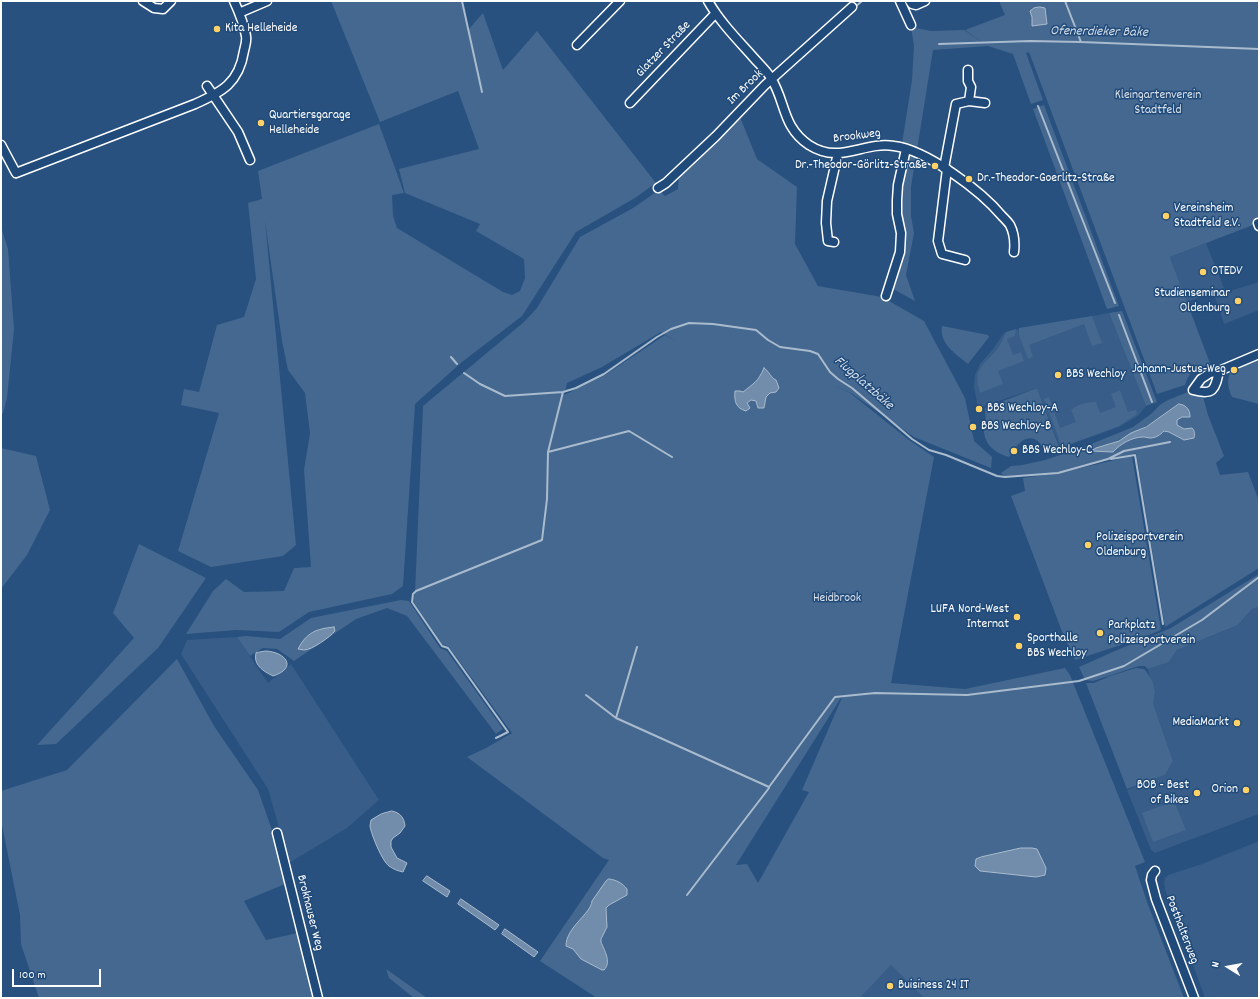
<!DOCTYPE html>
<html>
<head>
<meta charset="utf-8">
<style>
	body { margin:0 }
	#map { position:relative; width:1260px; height:999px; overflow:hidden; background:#28517f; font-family:Dekko,sans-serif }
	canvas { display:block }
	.frame { position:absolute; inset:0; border:2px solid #fff; pointer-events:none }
	.north { position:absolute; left:1208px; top:947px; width:40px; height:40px; -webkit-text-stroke:3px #1f4a7a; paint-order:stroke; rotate:281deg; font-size:11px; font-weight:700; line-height:16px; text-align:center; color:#fff }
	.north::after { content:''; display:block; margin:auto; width:14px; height:18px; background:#fff; clip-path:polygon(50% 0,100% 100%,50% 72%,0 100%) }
	.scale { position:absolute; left:12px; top:969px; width:89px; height:18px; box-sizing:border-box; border:2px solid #fff; border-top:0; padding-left:5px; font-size:12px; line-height:14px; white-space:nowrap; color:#fff; -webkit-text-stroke:3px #1f4a7a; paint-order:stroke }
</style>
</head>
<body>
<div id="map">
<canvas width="1260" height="999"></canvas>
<div class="frame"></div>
<div class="north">N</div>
<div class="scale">100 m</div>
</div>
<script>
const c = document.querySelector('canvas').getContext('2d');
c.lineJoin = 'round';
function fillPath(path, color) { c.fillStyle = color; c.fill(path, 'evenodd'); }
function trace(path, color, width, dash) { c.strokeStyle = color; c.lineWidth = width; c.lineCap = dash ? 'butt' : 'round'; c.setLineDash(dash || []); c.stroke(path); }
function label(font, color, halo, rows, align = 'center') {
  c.font = font + ' Dekko,sans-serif'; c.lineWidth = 3; c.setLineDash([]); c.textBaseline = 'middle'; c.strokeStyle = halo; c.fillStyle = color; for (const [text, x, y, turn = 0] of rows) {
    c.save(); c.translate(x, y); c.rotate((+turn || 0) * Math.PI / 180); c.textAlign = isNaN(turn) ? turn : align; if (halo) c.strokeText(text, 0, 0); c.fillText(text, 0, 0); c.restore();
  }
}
fillPath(new Path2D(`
	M1206,243L1224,288L1187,302L1170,257Z
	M1259,282V310L1224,324L1215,297L1233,290Z
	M1109,313L1146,406L1138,416L1119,427L1060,448L1037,388L978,408L974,387L975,375L980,364L993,349L1004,333L1015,330Z
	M1259,607V814L1155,853L1151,850L1127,790L1165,775L1173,761L1154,706L1153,699L1155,694L1148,669L1169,662L1177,650L1238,625L1252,609Z
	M237,637L268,683L291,664L379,800L347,828L289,863L268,789L181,654L187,640Z
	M1259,841V998H1205L1165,889L1164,883L1165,878L1168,875L1202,864Z
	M891,965L924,998H860Z`), '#375d88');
fillPath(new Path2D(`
	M331,1H462L468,30L483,13L503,70L537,31L656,183L635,198L576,232L522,316L462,362L415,404L403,586L392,594L309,612L279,632L236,630L186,634L213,591L226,579L244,592L284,591L294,568L311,567L304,470L310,433L305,393L288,370L282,341L265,221L296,545L283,556L211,567L178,551L219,413L181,405L184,389L199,392L217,325L244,317L256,279L248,203L262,199L258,171L379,124L404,193L392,195L393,216L397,228L503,292L512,295L520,291L525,278L524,259L476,231L480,224L405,193L399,169L479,149L458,91L380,122Z
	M999,1H1259V226L1258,223L1170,257L1211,366C1197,363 1189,372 1185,385L1157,394L1029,52L1026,53L1043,100L1031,104L1013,54L988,46L965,30L1005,15Z
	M911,27L931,31L964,30L988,46L933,50L911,187V216L914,233L906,275L915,301L884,284L893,269L898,254V233L895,188L912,80L914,46Z
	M1044,105L1119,306L1107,309L1033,109Z
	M740,117L757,159L797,187L795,244L818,286L882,297L924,321L965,398L974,441L992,457L991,468L914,437L851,393L834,385L850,393L909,440L934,457L891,683L965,689L1065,668L1070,675L1145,862L1135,866L1147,902L1184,998H924L891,965L860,998H597L540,961L609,860L603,858L467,757L486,748L512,733L449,647L442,644L413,601L415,593L423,406L524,322L537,308L580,237L633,208L659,190L665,196L678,189L679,174L714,143ZM661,332L677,342L665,335L605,375L564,395L567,383L602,367ZM764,368L771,375L779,388L776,392L770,393L766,397L764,408L756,400H751L747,403L750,408L735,400V391L743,392C754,383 758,382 764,368ZM844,693L802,790L809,792L758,883L747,864L736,865Z
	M1,227L8,249L14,329L7,398L3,413L1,414Z
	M1122,311L1157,402L1146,406L1109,313Z
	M1092,316L1102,343L1092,346L1084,324L1029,345L1033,357L1028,359L1019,335V328Z
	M942,326L988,335L989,337L968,364C956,354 939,344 942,326Z
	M1016,329L1015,336L1007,339L1013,355L1021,352L1024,361L998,371L1003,384L980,393C974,371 979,369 993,354C999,348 1003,340 1006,332Z
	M1259,359V404L1232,397C1228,389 1225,374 1235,368C1241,364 1252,362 1259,359Z
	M1037,388L1059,447L1048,451C1043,449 1042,446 1039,442C1026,431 1015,447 1009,457C992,452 982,442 984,424H986L985,408Z
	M1120,390L1128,412L1136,410L1137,414L1119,426L1062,447L1044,399L1049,397L1060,428L1076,422L1071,410C1079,404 1086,402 1096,402L1100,413L1116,407L1111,394Z
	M1193,390L1202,393L1208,415L1224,456L1216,463L1220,475L1248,472L1259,501V568L1165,627L1136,453L1058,473L1005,477L1001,473L1011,466L1022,465L1045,460L1084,447L1133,427L1151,414L1160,405L1168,400ZM1179,404L1186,417H1182L1176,420L1177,425L1184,429V440L1169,432L1164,431C1151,442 1149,435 1135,439C1129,440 1123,444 1117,446C1111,447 1103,447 1096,448C1126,440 1154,422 1179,404Z
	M1,448L36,456L50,510L27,555L1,589Z
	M1132,456L1161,630L1139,639L1075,660L1061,629L1011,496L1025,491L1023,478L1059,473Z
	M139,544L206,578L158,648L56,744L37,745L134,638L113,613Z
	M1259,574V607L1252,609L1238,625L1177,650L1169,662L1148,669L1145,666H1139L1093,681L1085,680L1079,667L1115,651L1171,628Z
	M401,600L409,601L440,648L447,651L503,729L496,734L407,616L387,608L356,619L294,661L277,649L263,648L250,656L237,637L246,636L280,639L311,618Z
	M177,659L214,726L258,790L274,836L285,884L244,901L266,940L298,933L313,998H39L21,944L20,915L1,820V791L67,770Z
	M1136,668L1144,669C1150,675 1155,685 1155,693C1154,698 1153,701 1154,706L1173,761L1165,775L1127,789L1086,683H1094L1110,676Z
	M1174,801L1186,830L1153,842L1142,813Z
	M386,969L427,998H414L389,978Z`), '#446890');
const water = new Path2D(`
	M1040,7L1045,8L1047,24L1032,26V17L1030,11L1034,8Z
	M764,368C769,371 771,378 776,380L779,388L776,392L770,393L766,397L764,408H758L756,401L751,400L747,403L750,408L746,411C736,408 734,402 735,391H740L743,392C754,383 758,382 764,368Z
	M1179,404C1187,405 1190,410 1190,417H1182L1177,420V425L1184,429L1192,428C1195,431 1195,434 1194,438L1184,440L1169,432L1164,431C1160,435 1156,438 1150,438C1148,438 1146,437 1144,437C1132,437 1120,444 1113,452L1091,451L1096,448L1119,441L1131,433L1146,427Z
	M334,627L335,631C330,637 312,650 304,650C302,650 300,649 298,649C307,632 316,629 334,627Z
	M266,651C286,652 298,668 273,676C263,671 253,665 256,653Z
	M392,811C401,813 404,818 405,826L400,833L393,838L391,841V847L397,858L407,863L403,872C398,871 393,869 389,866C382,861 371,834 370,826C370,824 371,822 371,820L381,814Z
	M1021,848H1032L1037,849L1046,868L1045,875L1036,877L980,871L975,866L976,859L981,857Z
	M427,876L450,891L447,897L423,881Z
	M609,879C617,880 622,883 627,889V895L609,905L606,908L607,927L601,939V942C604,950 612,962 604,970H602L581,959L573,949L566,946C566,927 591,914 592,901L606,881Z
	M461,899L499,925L495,930L458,904Z
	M505,929L538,952L534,957L502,934Z`);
fillPath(water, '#718dab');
trace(water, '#aabbcd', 1);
trace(new Path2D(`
	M462,1L482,92
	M1065,1L1081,42
	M855,7L862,1
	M939,44L1030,41L1081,42L1259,49
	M1038,106L1115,303
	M1119,315L1152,402
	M451,357L457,364
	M464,373L480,384L505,396L563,392L576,388L604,374L657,337L671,329L689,323L713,324L756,330L768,340L780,347L810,351L818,354L830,372L838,379L852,388L912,439L929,450L946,455L997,476L1005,477L1058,473L1108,459L1124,451L1170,442
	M548,452L629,431L672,457
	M1111,459L1135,455L1163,624
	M586,695L616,718L769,787L835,697L875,693L967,695L1079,681L1124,666L1202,620L1259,577
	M616,718L637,647
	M496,738L508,732L448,648L442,646L412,602L413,594L416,591L542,540L547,499L548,452L563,392
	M687,895L769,788`), '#aabbcd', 2);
const minor = new Path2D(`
	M143,1L154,8L163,9L171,1
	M708,1C720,22 737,39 753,57C759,64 766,70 771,78C786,102 782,127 809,145C840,165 863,141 894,146C927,150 981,191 1002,216C1005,219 1008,222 1010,225C1014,233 1015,243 1014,252
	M900,1L911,25
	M910,1L912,4L916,5L925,1
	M239,13L267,1
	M577,45L620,1
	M968,70V81L971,87L969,101
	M207,86L238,132L250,160
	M630,103L715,14
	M1,145L16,173L195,104C222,92 239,83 244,51C245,46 247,41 246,36C244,24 239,12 234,1
	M944,168L956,104L969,101L985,103
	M947,169L938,241L942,254L965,260
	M658,188L666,183L716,136L765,85L852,7
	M1258,223L1259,226
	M834,242L828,241L826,223L827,201L838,153
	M886,296L900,252L901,233L897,214V200L898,185L906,149
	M1219,371C1215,389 1214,396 1193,390L1201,379L1210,373L1219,371L1259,354
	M277,833L318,998
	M1155,871L1152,875L1151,880L1156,899L1194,998`);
trace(minor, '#fff', 11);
trace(minor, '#1f4a7a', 8);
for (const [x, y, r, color] of [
	[217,29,4,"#ffd166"],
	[261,123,4,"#ffd166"],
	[935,166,4,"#ffd166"],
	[969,179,4,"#ffd166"],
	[1166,216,4,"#ffd166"],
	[1203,272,4,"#ffd166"],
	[1238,301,4,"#ffd166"],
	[1234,370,4,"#ffd166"],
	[1058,375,4,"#ffd166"],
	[979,409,4,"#ffd166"],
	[973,427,4,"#ffd166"],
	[1014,451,4,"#ffd166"],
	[1088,545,4,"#ffd166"],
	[1017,617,4,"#ffd166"],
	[1100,633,4,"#ffd166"],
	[1019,646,4,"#ffd166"],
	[1237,723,4,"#ffd166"],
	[1246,790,4,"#ffd166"],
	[1197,793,4,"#ffd166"],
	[890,986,4,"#ffd166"]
]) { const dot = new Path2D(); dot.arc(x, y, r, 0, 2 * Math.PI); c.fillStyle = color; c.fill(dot); trace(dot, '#1f4a7a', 1.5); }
label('13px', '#fff', '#1f4a7a', [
	["Kita Helleheide",225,29],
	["Quartiersgarage",269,116],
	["Helleheide",269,131],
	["Dr.-Theodor-Görlitz-Straße",927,166,"right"],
	["Dr.-Theodor-Goerlitz-Straße",977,179],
	["Vereinsheim",1174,209],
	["Stadtfeld e.V.",1174,224],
	["OTEDV",1211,272],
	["Studienseminar",1230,294,"right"],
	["Oldenburg",1230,309,"right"],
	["Johann-Justus-Weg",1226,370,"right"],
	["BBS Wechloy",1066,375],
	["BBS Wechloy-A",987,409],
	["BBS Wechloy-B",981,427],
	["BBS Wechloy-C",1022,451],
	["Polizeisportverein",1096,538],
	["Oldenburg",1096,553],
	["LUFA Nord-West",1009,610,"right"],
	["Internat",1009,625,"right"],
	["Parkplatz",1108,626],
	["Polizeisportverein",1108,641],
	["Sporthalle",1027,639],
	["BBS Wechloy",1027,654],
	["MediaMarkt",1229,723,"right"],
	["BOB - Best",1189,786,"right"],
	["of Bikes",1189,801,"right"],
	["Orion",1238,790,"right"],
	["Buisiness 24 IT",898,986]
], 'left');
label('13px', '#fff', '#1f4a7a', [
	["Glatzer Straße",664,50,-46],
	["Im Brook",746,88,-44],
	["Brookweg",857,137,-7],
	["Brokhauser Weg",309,913,76],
	["Posthalterweg",1181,930,69]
]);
label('13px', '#dae1e9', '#1f4a7a', [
	["Kleingartenverein",1158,96],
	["Stadtfeld",1158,111],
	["Heidbrook",837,599]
]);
label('italic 14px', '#d4dde6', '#1f4a7a', [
	["Ofenerdieker Bäke",1099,33,1],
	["Flugplatzbäke",863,384,41]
]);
</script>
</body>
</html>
